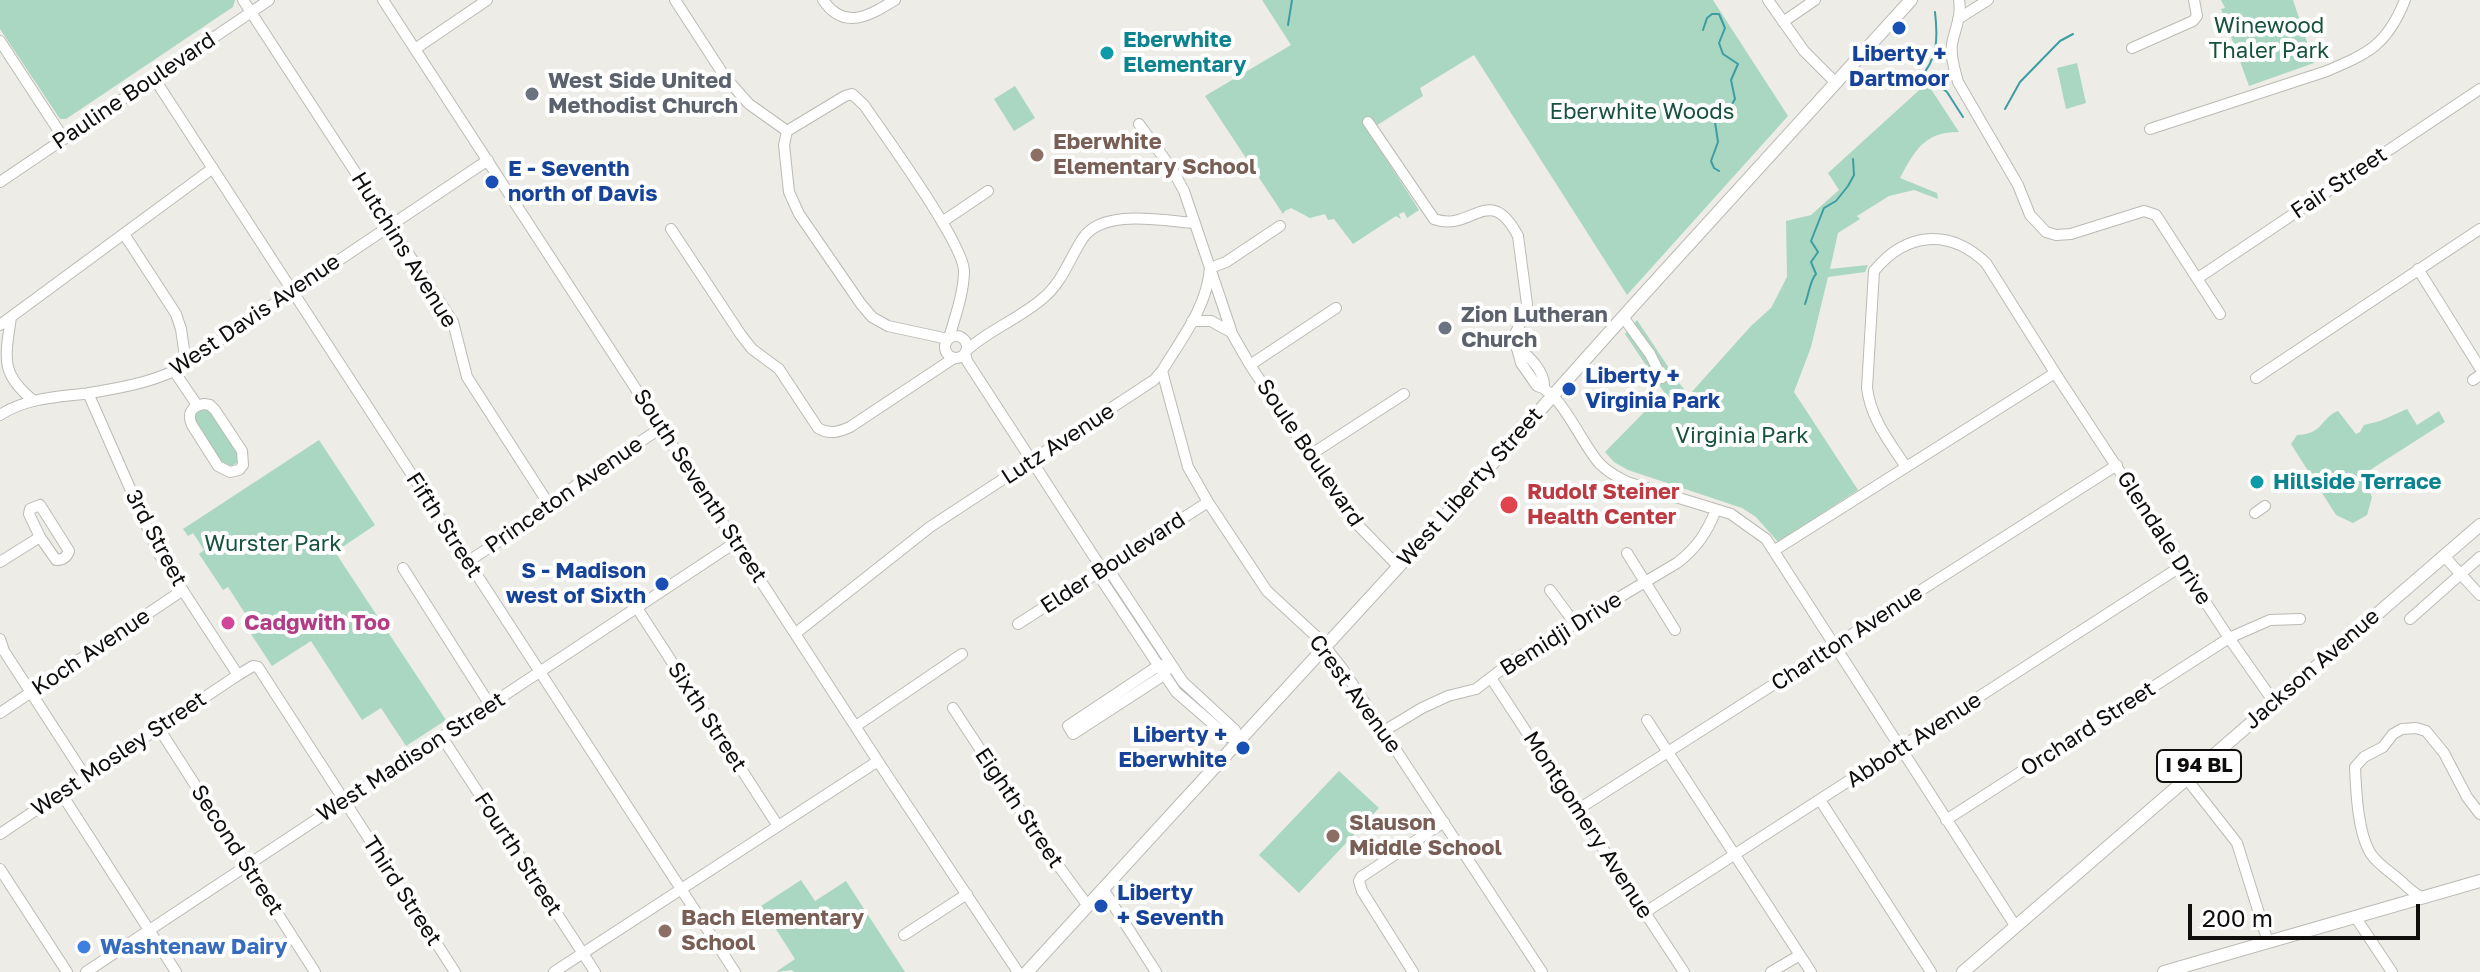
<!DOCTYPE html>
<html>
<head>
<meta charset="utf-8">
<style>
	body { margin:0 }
	#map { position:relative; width:2480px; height:972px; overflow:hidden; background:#edece7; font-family:"Golos Text",sans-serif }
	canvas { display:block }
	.scale { position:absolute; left:2188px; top:904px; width:232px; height:36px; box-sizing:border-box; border:4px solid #0f0e0d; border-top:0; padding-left:10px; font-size:24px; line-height:28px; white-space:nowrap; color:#0f0e0d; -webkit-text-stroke:6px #fff; paint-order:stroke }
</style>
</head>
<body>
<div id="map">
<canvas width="2480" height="972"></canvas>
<div class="scale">200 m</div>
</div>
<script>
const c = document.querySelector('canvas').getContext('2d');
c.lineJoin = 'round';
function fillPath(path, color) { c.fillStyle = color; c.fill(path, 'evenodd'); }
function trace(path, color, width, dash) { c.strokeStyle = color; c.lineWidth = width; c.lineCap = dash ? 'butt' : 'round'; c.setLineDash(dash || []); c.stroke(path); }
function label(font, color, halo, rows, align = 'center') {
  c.font = font + ' "Golos Text",sans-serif'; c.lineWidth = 8; c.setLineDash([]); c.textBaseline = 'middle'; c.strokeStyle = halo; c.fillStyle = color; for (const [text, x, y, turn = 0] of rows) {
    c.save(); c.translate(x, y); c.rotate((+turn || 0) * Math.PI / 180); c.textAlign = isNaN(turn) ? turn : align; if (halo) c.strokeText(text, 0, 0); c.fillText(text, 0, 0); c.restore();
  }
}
fillPath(new Path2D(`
	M0,0H235L233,7L66,119H60L0,29Z
	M1262,0H1713L1788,116L1627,295L1474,55L1420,88L1423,96L1368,131L1419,210L1407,218L1404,212L1399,214L1401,219L1396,216L1353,244L1334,219L1328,220L1325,214L1310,218L1291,208L1285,211L1283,214L1205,96L1291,45Z
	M2221,0H2293L2314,63L2249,86L2221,9L2225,8Z
	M2077,63L2086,103L2066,109L2057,68Z
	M1927,83L1959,132C1924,132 1915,150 1900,178L1937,193L1938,199L1914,190L1889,196L1857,216L1860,219L1838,233L1830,269L1868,265L1865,272L1828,277L1811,347L1794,392L1858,490L1778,542L1756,517L1742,508L1628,470L1614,462L1605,452L1664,392L1625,334L1637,320L1679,383L1689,395L1751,326L1771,308L1787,277L1786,221L1811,215L1839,190L1828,173Z
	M1015,86L1035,118L1014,131L994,99Z
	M202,409L210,411L237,452L238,462L230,467L223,464L196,423L195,415Z
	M2407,409L2417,425L2439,411L2445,422L2370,470L2364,480L2372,497L2367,515L2353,523L2336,515L2291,444L2297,435C2324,434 2319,419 2338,411L2356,434L2360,432L2364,425L2380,421Z
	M319,440L375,525L335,552L446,720L406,746L381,708L362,720L311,641L272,666L245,625L250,621L228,587L223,590L199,554L204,550L193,533L188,536L183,529Z
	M1339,771L1379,808L1299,893L1259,855Z
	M801,880L815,901L846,881L905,972H794L792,970L776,972L795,959L761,906Z`), '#aad7c2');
trace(new Path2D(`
	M1288,25L1292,0
	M1703,30L1707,18L1712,14H1719L1725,28L1719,43L1723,54L1738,64L1731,80L1735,99L1727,113L1715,122L1718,142L1711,161L1714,168L1719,171
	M1924,74L1947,92L1963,117
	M1919,79C1938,59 1938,38 1935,12
	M2005,109L2020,82L2060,41L2073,34
	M1805,304C1809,294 1810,280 1816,274L1811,262L1818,252L1811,241L1824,208L1836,201L1848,186L1854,175L1853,159`), '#3d9da3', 2);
const minor = new Path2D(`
	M243,0L453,322L467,377L550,506
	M383,0L883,769L1018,972
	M675,0L725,77L749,104L787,131
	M823,0C844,31 869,16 895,0
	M1768,0L1804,51L1835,82
	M1959,0C1962,15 1955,29 1952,44C1950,57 1955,70 1958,82L2018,185L2030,215L2046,232L2056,235L2071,234L2144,211L2156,215L2220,314
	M1958,19L1988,0
	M1783,22L1815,0
	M0,41L64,139
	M2132,48L2193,21L2197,16L2194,0
	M415,49L487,0
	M154,78L735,972
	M1368,122L1434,219C1472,233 1489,181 1518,236L1527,304L1524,316L1516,332V344L1521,363L1537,386C1561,391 1582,445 1600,464C1608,472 1617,477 1627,482L1731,514L1766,539L2016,927
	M1139,124L1172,169L1184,191L1231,330
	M2150,129L2327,71C2369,53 2387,45 2405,0
	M787,131L845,96L852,94L864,105C883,133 964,244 964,271C964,292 955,317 949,338
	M787,131L784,145L789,192L799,214L861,304L872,317L888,326L948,339
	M0,182L269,0
	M942,222L988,191
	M671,229L741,335L752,349L779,369L818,428C829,435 839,432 850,427L954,358
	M124,234L176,314L181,329L186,363
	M2418,269L2480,368
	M2198,278L2480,89
	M11,317C5,359 0,374 34,401
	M1623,317L1650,354L1662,378
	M1192,321H1211L1231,332L1250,365L1353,520L1398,566
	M0,325L213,168
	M945 347a11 11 0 1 1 22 0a11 11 0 1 1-22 0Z
	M1517,349C1530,355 1545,373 1544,387
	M966,351C988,330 1019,319 1042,299C1063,282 1069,259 1083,238C1104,208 1163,221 1195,223
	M965,353L967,361L1102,569L1113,576L1183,682L1235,730L1239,739
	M1250,365L1336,308
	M174,371L197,405
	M1162,371L1188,467L1208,502L1267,591L1318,638L1342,668L1542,972
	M2256,378L2480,229
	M2473,380L2480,375
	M88,393L159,554L238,675
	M204,404L210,405L215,410L242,451L243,465L239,470L230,472L218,466L192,425C187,414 191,406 204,404Z
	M0,415C27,397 60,397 90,393C119,388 148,383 174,371L488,160
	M1310,455L1404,394
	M1906,467C1889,441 1871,419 1867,388L1874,271C1906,232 1949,228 1986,263L2059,379L2229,638L2274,702
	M40,505L69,551C67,557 63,560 56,560L40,537L29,514L30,509Z
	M2255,513L2265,506
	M1775,550L2055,373
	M1627,553L1675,630
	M2444,556L2480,595
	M0,562L40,537
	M467,562L532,520L584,479L661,428
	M403,568L490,705
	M1102,569L1103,582L1176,692L1228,737L1239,739
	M1550,590L1576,625
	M637,608L778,826
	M2410,619L2480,557
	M1018,624L1208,502
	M796,633L930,527L1154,380L1162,371C1182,338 1207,307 1210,268L1226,262L1280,226
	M0,639L4,651L85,776
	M1170,663L1164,675L1073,734L1068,726L1158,666Z
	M1491,678L1684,972
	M953,708L1041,842L1088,906
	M0,713L183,590
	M1647,720L1811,972
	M856,726L962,654
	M158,727L315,972
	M1384,731L1422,708L1448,696L1476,689L1514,660L1677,563C1697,548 1707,532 1716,510
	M442,737L595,972
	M2186,778L2237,843L2268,942
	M61,793L176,972
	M1820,800L1931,972
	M1577,810L2117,465
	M1946,820L2229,638L2270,620L2300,619
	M0,834L238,675L253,666L258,667L455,972
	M0,869L67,972
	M1103,889L1156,972
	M2424,898C2414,894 2411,890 2404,884C2394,874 2379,866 2371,854C2358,834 2356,792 2355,767L2364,757L2383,747L2393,734L2402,729L2416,728L2426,731L2444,753L2467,797L2480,814
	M1644,913L2183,565
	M2356,918L2392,972
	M904,935L967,894
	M86,972L736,542
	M554,972L878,761
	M1413,972L1362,891L1359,881L1361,877L1444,822
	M1771,972L1800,955`);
const major = new Path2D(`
	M1027,972L1466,493L1632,307L1911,0
	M1963,972L2480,525
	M2164,972L2480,881`);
trace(minor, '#bbbab5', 12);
trace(major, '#bbbab5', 14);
trace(minor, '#fff', 10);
trace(major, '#fff', 12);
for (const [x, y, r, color] of [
	[1899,28,8,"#1a4fb4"],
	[1107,53,8,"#0f9aa8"],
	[532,94,8,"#6b7280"],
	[1037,155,8,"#8d6e63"],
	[492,182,8,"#1a4fb4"],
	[1445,328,8,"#6b7280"],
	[1569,389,8,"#1a4fb4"],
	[2257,482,8,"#0f9aa8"],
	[1509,505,10,"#e0444e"],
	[662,584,8,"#1a4fb4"],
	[228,623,8,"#d1479c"],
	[1243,748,8,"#1a4fb4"],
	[1333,836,8,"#8d6e63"],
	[1101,906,8,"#1a4fb4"],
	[665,931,8,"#8d6e63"],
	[84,947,8,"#3f7fe0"]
]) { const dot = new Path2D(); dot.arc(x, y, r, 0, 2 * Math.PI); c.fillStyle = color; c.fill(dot); trace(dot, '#fff', 3); }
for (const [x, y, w] of [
	[2199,766,84]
]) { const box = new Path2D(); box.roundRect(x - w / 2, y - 16, w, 32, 6); c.fillStyle = '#fff'; c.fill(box); trace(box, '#0f0e0d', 2); }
label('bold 20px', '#0f0e0d', null, [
	["I 94 BL",2199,766]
]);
label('22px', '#17523c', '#fff', [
	["Winewood",2269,26],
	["Thaler Park",2269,51],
	["Eberwhite Woods",1642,112],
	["Virginia Park",1742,436],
	["Wurster Park",273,544]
]);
label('bold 22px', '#0d838f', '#fff', [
	["Eberwhite",1123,40],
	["Elementary",1123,65],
	["Hillside Terrace",2273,482]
], 'left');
label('bold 22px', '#164399', '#fff', [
	["Liberty +",1899,54,"center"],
	["Dartmoor",1899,79,"center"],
	["E - Seventh",508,169],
	["north of Davis",508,194],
	["Liberty +",1585,376],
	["Virginia Park",1585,401],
	["S - Madison",646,571,"right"],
	["west of Sixth",646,596,"right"],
	["Liberty +",1227,735,"right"],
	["Eberwhite",1227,760,"right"],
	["Liberty",1117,893],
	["+ Seventh",1117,918]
], 'left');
label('bold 22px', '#5b616d', '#fff', [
	["West Side United",548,81],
	["Methodist Church",548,106],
	["Zion Lutheran",1461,315],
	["Church",1461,340]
], 'left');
label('22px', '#0f0e0d', '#fff', [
	["Pauline Boulevard",134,91,-34],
	["Fair Street",2339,183,-34],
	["Hutchins Avenue",404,250,58],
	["West Davis Avenue",255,315,-34],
	["Lutz Avenue",1058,444,-33],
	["Soule Boulevard",1310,453,56],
	["South Seventh Street",700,486,57],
	["West Liberty Street",1470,487,-48],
	["Princeton Avenue",564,495,-35],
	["Fifth Street",444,525,57],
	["3rd Street",156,538,62],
	["Glendale Drive",2164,538,57],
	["Elder Boulevard",1113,563,-33],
	["Bemidji Drive",1561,634,-32],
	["Charlton Avenue",1847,638,-33],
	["Koch Avenue",91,652,-34],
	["Jackson Avenue",2312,669,-41],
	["Crest Avenue",1355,694,54],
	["Sixth Street",707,717,57],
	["Orchard Street",2088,729,-33],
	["Abbott Avenue",1914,740,-33],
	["West Mosley Street",119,754,-34],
	["West Madison Street",411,757,-33],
	["Eighth Street",1019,808,56],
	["Montgomery Avenue",1588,825,57],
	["Second Street",237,850,57],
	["Fourth Street",518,854,57],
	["Third Street",402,891,57]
]);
label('bold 22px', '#785e54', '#fff', [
	["Eberwhite",1053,142],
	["Elementary School",1053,167],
	["Slauson",1349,823],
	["Middle School",1349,848],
	["Bach Elementary",681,918],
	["School",681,943]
], 'left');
label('bold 22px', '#be3a42', '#fff', [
	["Rudolf Steiner",1527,492],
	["Health Center",1527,517]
], 'left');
label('bold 22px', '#b23c85', '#fff', [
	["Cadgwith Too",244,623]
], 'left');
label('bold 22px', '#366cbe', '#fff', [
	["Washtenaw Dairy",100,947]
], 'left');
</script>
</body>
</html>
